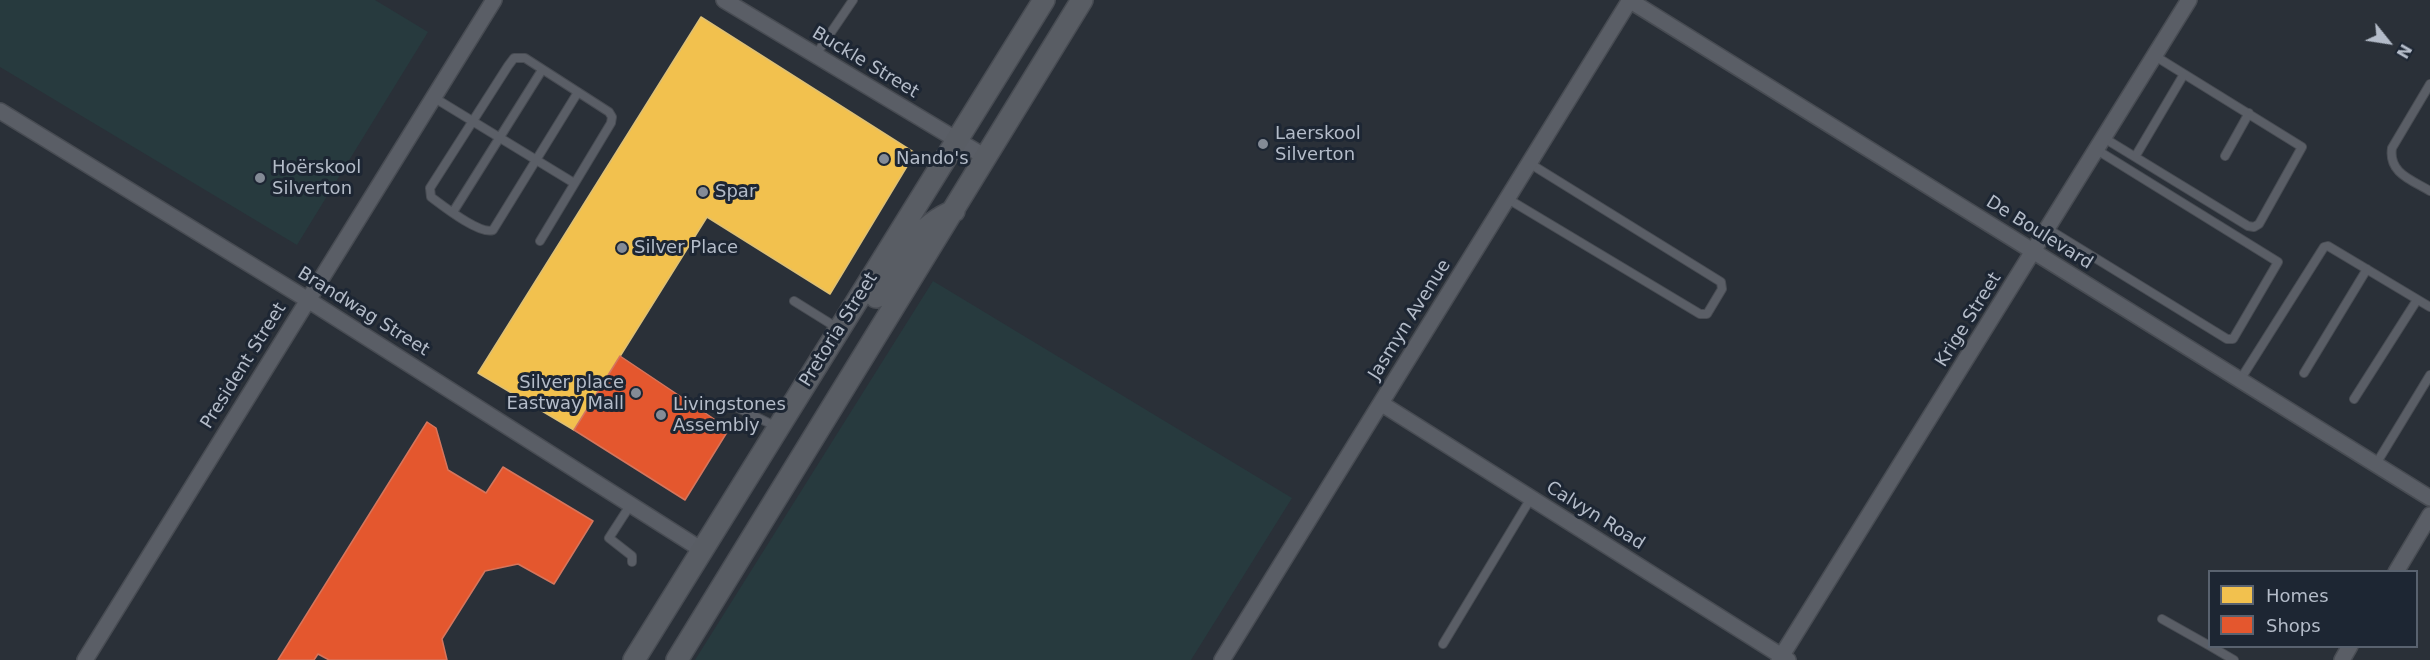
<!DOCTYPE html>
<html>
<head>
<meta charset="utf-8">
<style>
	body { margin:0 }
	#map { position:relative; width:2430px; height:660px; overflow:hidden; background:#2a3038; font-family:"DejaVu Sans",sans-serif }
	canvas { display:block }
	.legend { position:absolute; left:2208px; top:570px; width:210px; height:78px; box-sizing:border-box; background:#1d2633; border:2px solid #59626f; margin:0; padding:8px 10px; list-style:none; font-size:18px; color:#b4bcc9 }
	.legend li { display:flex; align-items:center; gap:12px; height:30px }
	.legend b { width:30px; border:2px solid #59626f }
	.north { position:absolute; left:2358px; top:12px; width:60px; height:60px; -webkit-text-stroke:4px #1d2633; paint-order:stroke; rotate:120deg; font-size:16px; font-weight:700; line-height:24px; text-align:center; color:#b4bcc9 }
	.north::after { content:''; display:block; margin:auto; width:21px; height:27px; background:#b4bcc9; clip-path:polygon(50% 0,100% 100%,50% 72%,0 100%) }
</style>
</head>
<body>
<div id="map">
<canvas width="2430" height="660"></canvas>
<ul class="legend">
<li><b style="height:16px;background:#f2c14e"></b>Homes</li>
<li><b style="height:16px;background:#e4572e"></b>Shops</li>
</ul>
<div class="north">N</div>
</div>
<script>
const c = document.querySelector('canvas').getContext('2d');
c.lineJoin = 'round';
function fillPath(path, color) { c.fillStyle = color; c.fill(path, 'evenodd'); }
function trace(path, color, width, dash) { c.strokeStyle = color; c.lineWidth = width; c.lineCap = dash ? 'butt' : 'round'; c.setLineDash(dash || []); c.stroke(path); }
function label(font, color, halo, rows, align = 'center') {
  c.font = font + ' "DejaVu Sans",sans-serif'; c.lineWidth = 6; c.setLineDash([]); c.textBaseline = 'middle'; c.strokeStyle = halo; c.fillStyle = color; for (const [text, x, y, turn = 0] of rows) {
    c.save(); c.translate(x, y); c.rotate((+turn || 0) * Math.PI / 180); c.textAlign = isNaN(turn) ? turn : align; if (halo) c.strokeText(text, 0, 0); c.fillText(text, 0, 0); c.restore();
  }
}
fillPath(new Path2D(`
	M0,0H375L428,32L297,245L0,67Z
	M933,281L1292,498L1191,660H695Z`), '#273a3e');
const homes = new Path2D(`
	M701,17L915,153L830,294L707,217L574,430L478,373Z`);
fillPath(homes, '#f2c14e');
trace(homes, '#dfc073', 1.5);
const shops = new Path2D(`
	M620,356L729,429L685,500L574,430Z
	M427,422L436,428L448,470L486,493L503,467L593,521L554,584L518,564L485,571L442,639L447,660H329L318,654L314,660H278Z`);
fillPath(shops, '#e4572e');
trace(shops, '#d6755c', 1.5);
const service = new Path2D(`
	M815,56L853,0
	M2430,84L2392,148C2388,173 2412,180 2430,191
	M433,97L574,183
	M2104,138L2248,226L2254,227L2259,224L2302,147L2155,56
	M2225,156L2249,113
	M2135,157L2184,74
	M1508,199L1700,314H1707L1722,289L1721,282L1529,163
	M453,212L542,70
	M2048,229L2227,339H2233L2278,262L2097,150
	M540,241L611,123L612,117L609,112L525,58H514L508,66L430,188L431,197C443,206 480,235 493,230L578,92
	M794,301L839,329
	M2304,373L2367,269
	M2240,380L2324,247L2328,246L2430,307
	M2354,399L2417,300
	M732,405L777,427
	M2376,464L2430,375
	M631,504L609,538L632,556V562
	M2162,619L2210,646
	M1443,644L1531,498
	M2210,646L2234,660`);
const minor = new Path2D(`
	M724,0L987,158
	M1629,0L2430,498
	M0,111L308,300L702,550
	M1382,404L1788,660
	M2396,572L2430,515
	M85,660L494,0
	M1222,660L1630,0
	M1779,660L2189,0
	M2342,660L2350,646`);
const secondary = new Path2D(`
	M876,297C897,263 916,226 954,211
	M634,660L1044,0
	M677,660L1082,0`);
trace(service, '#484c53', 10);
trace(minor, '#484c53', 18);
trace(secondary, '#484c53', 24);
trace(service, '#5a5e66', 8);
trace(minor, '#5a5e66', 15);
trace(secondary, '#595d64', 21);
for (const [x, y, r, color] of [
	[1263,144,6,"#848b96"],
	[884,159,6,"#848b96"],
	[260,178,6,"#848b96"],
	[703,192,6,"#848b96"],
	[622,248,6,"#848b96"],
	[636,393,6,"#848b96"],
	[661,415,6,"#848b96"]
]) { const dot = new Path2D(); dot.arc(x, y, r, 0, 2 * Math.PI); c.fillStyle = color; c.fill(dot); trace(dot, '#1d2633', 2); }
label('18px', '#b4bcc9', '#1d2633', [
	["Buckle Street",865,63,31],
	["De Boulevard",2039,233,32],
	["Brandwag Street",363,312,32],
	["Jasmyn Avenue",1410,320,-58],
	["Krige Street",1969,320,-58],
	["Pretoria Street",839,330,-58],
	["President Street",244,366,-58],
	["Calvyn Road",1595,516,32]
]);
label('18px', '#b4bcc9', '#1d2633', [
	["Laerskool",1275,134],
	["Silverton",1275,155],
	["Nando's",896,159],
	["Hoërskool",272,168],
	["Silverton",272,189],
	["Spar",715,192],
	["Silver Place",634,248],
	["Silver place",624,383,"right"],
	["Eastway Mall",624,404,"right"],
	["Livingstones",673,405],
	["Assembly",673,426]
], 'left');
</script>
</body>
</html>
